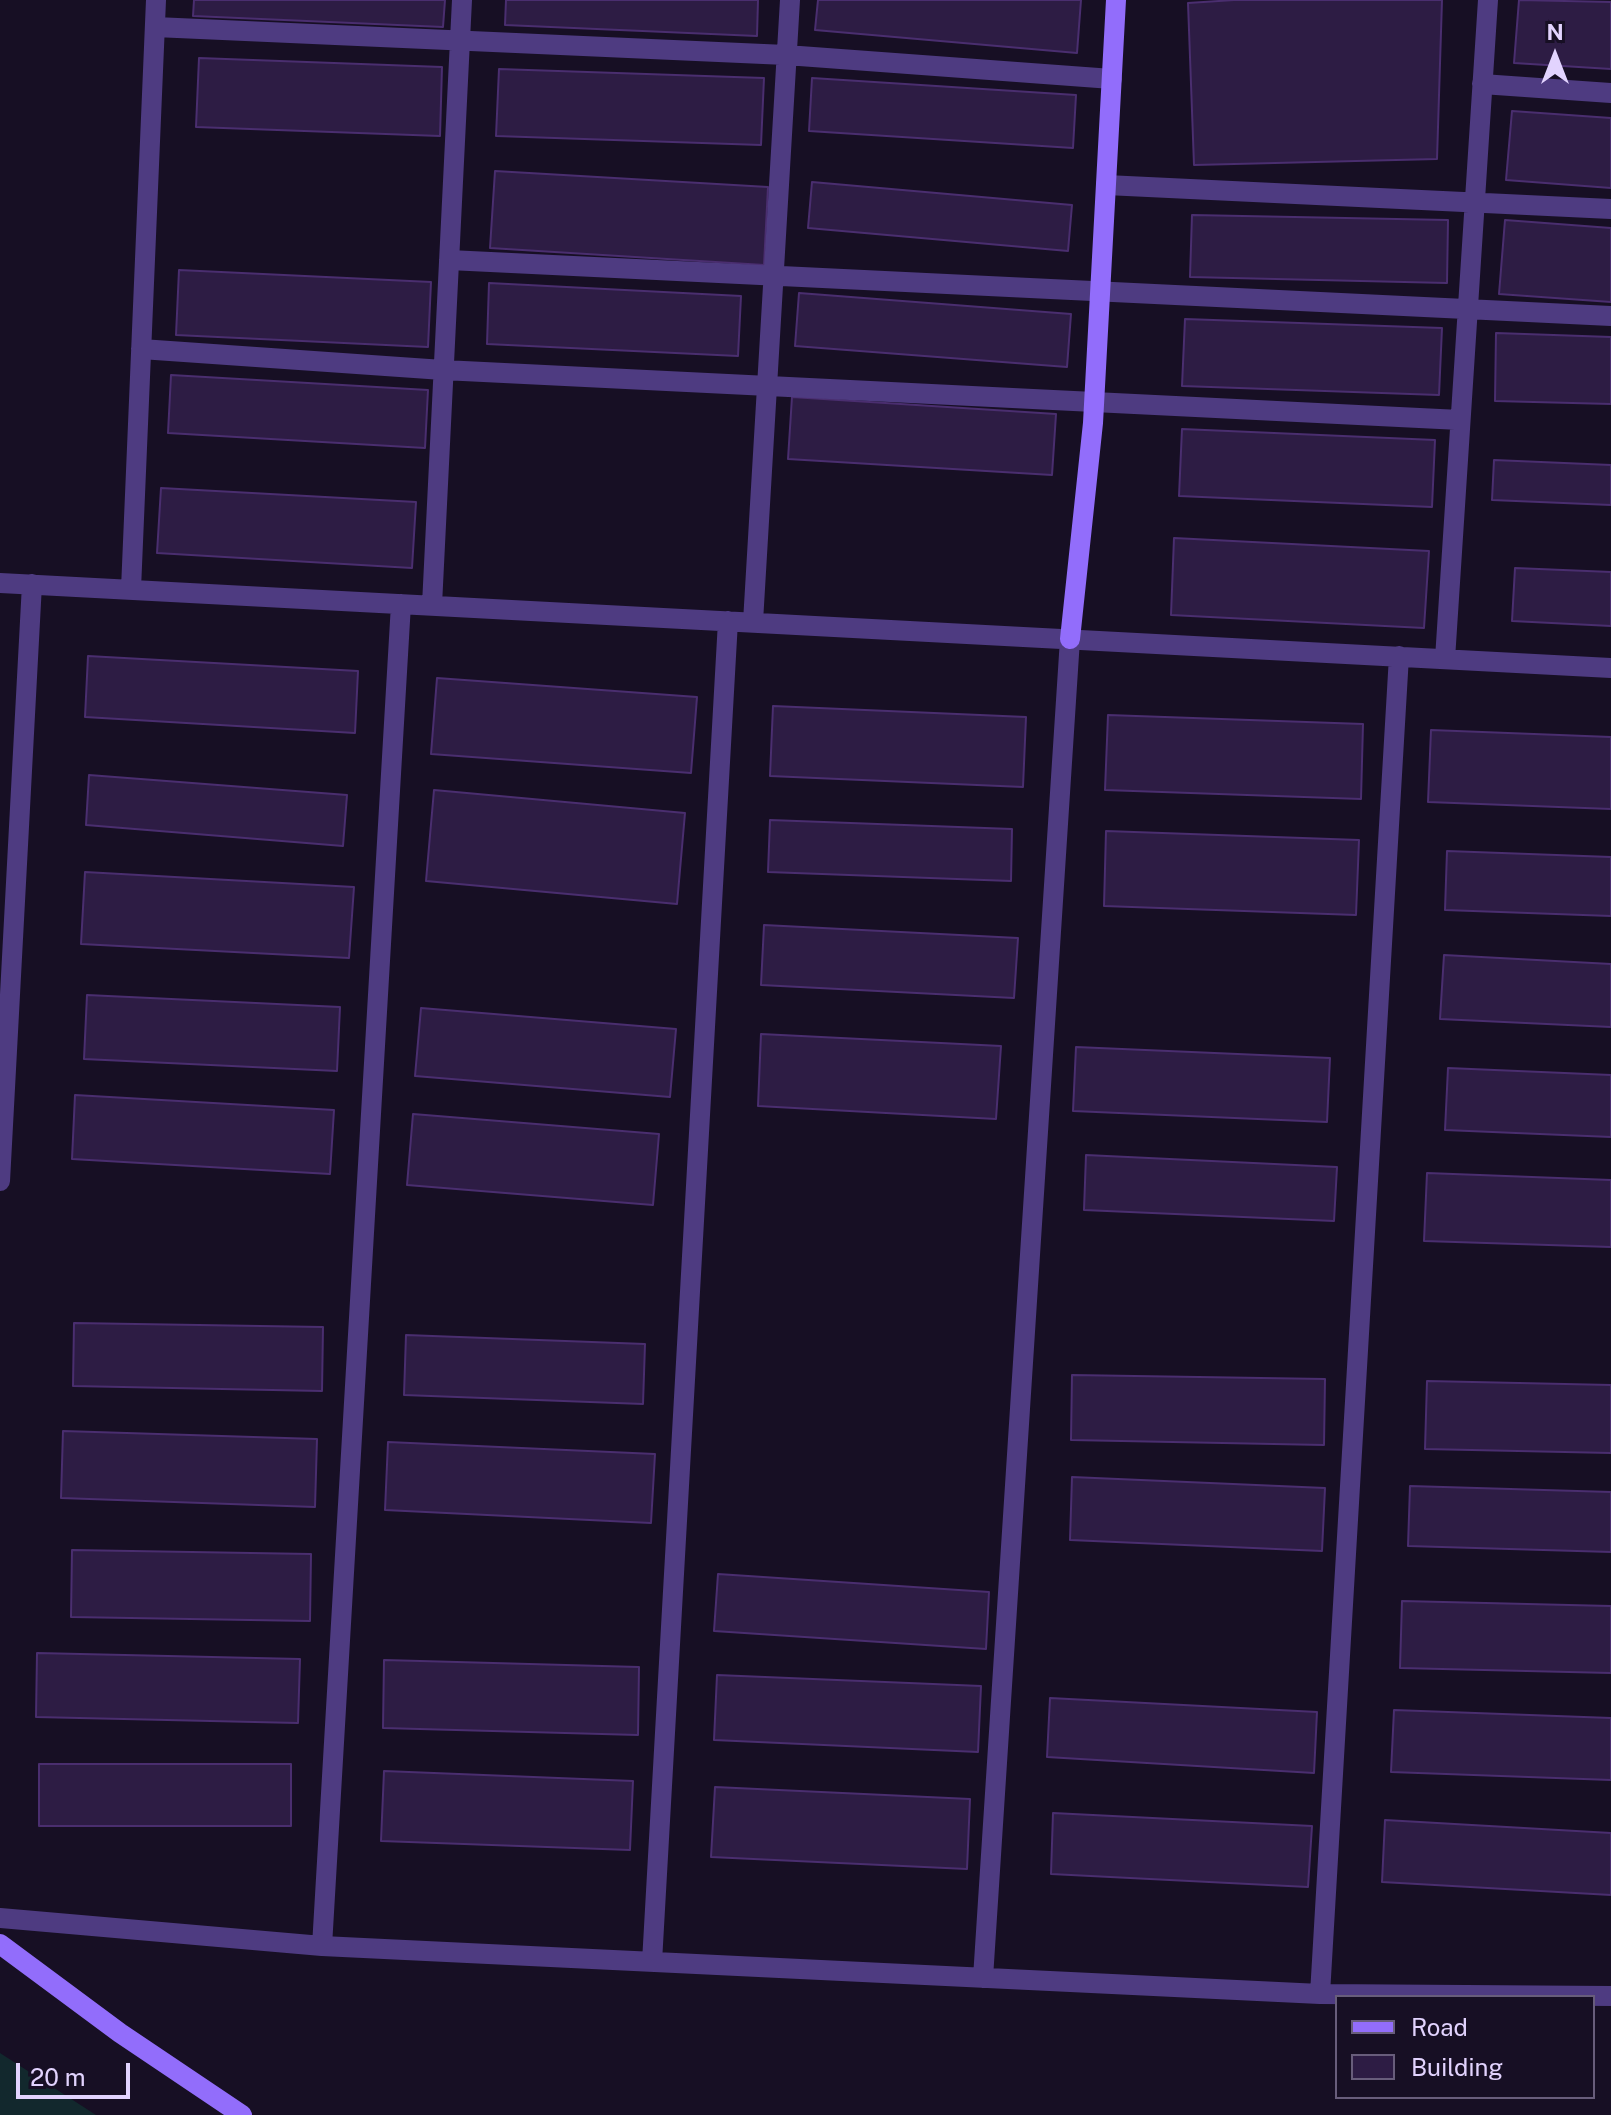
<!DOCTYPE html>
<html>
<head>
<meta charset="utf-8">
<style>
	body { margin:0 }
	#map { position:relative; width:1611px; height:2115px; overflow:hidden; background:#170f24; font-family:"Public Sans",sans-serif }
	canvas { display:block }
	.legend { position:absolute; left:1335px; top:1995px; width:260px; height:104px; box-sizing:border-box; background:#170f24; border:2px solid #685d7b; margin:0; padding:10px 14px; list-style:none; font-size:24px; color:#e2d3fe }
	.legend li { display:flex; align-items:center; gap:16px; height:40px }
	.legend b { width:40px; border:2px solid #685d7b }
	.north { position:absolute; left:1515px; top:16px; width:80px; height:80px; -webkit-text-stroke:6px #170f24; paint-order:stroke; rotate:0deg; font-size:22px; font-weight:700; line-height:32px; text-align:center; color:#e2d3fe }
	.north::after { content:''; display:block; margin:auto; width:28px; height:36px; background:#e2d3fe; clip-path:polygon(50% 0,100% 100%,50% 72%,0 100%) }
	.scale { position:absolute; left:16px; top:2063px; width:114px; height:36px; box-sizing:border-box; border:4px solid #e2d3fe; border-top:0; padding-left:10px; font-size:24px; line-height:28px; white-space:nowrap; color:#e2d3fe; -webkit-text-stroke:6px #170f24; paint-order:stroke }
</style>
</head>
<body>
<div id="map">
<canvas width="1611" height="2115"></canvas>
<ul class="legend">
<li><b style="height:10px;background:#926dfb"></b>Road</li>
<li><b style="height:22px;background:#2d1c44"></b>Building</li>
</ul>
<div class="north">N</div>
<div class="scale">20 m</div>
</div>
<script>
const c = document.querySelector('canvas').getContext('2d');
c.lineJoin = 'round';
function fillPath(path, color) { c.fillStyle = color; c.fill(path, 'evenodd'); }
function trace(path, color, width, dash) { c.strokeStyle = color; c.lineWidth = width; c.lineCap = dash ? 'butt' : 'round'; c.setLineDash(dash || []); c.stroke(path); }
fillPath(new Path2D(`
	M0,2053L96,2115H0Z`), '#12282d');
const building = new Path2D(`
	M194,0H445L443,27L193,16Z
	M506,0H758L757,36L505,25Z
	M818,0H1081L1077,53L815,30Z
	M1234,0H1442L1437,159L1194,165L1188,3Z
	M1519,0L1611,2V69L1514,63Z
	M199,58L442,67L440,136L196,127Z
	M499,69L764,78L761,145L496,136Z
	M812,78L1076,95L1073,148L809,131Z
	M1512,111L1611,118V188L1506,180Z
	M495,171L768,187L764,265L490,248Z
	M812,182L1072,205L1068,251L808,228Z
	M1192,215L1448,220L1447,283L1190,277Z
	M1505,220L1611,228V302L1499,294Z
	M179,270L431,282L428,347L176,335Z
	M489,283L741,296L738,356L487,344Z
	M799,293L1071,314L1067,367L795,346Z
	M1185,319L1442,328L1439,395L1182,386Z
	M1496,333L1611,337V404L1495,401Z
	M171,375L428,390L425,448L168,433Z
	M792,397L1056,414L1052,475L788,459Z
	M1182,429L1435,440L1432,507L1179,496Z
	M1494,460L1611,465V505L1492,500Z
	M161,488L416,502L412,568L157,553Z
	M1174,538L1429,551L1424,628L1171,615Z
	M1515,568L1611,572V626L1512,621Z
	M88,656L358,671L355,733L85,717Z
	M437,678L697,697L691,773L431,754Z
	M773,706L1026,717L1023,787L770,776Z
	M1108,715L1363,724L1361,799L1105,790Z
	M1431,730L1611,737V809L1428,802Z
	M89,775L347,795L343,846L86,825Z
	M434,790L685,813L677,904L426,881Z
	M770,820L1012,829L1011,881L768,872Z
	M1106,831L1359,840L1356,915L1104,906Z
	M1447,851L1611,857V916L1445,910Z
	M85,872L354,887L349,958L81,944Z
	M764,925L1018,938L1014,998L761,985Z
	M1444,955L1611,964V1027L1440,1019Z
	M87,995L340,1007L337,1071L84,1059Z
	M421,1008L676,1029L670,1097L415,1076Z
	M761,1034L1001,1046L996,1119L758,1106Z
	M1076,1047L1330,1058L1327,1122L1073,1111Z
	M1448,1068L1611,1075V1137L1445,1130Z
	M75,1095L334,1110L330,1174L72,1159Z
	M413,1114L659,1134L653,1205L407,1185Z
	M1086,1155L1337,1167L1334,1221L1084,1210Z
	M1427,1173L1611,1180V1247L1424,1241Z
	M74,1323L323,1327L322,1391L73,1386Z
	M406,1335L645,1344L643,1404L404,1395Z
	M1072,1375L1325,1379L1324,1445L1071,1440Z
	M1427,1381L1611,1385V1453L1425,1449Z
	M63,1431L317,1439L315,1507L61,1498Z
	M388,1442L655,1454L651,1523L385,1510Z
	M1072,1477L1325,1488L1322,1551L1070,1540Z
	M1410,1486L1611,1492V1552L1408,1546Z
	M72,1550L311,1554L310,1621L71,1617Z
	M718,1574L989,1592L986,1649L714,1631Z
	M1402,1601L1611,1606V1673L1400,1668Z
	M37,1653L300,1659L298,1723L36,1717Z
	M384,1660L639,1667L638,1735L383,1728Z
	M717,1675L981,1686L978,1752L714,1740Z
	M1050,1698L1317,1712L1314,1773L1047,1757Z
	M1394,1710L1611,1718V1780L1391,1772Z
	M39,1764H291V1826H39Z
	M384,1771L633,1781L630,1850L381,1841Z
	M715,1787L970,1799L967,1869L711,1857Z
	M1053,1813L1312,1826L1308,1887L1051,1874Z
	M1385,1820L1611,1833V1895L1382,1882Z`);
fillPath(building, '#2d1c44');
trace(building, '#4a2e6f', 2);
trace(new Path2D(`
	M155,27L786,55L1112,79
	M1482,84L1611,93
	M1106,185L1611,209
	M449,260L1611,316
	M141,349L443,370L1460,420
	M0,583L1611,668
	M131,589L156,0
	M432,605L462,0
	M753,622L790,0
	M1445,659L1488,0
	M0,1181L32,584
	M0,1918L322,1946L1320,1994L1611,1996
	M322,1946L401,604
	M652,1962L728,621
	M983,1978L1070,639
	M1320,1994L1399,656`), '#4e3b81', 20);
trace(new Path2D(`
	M1070,639L1093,423L1116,0
	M0,1944L120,2033L242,2115`), '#926dfb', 20);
</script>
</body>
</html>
